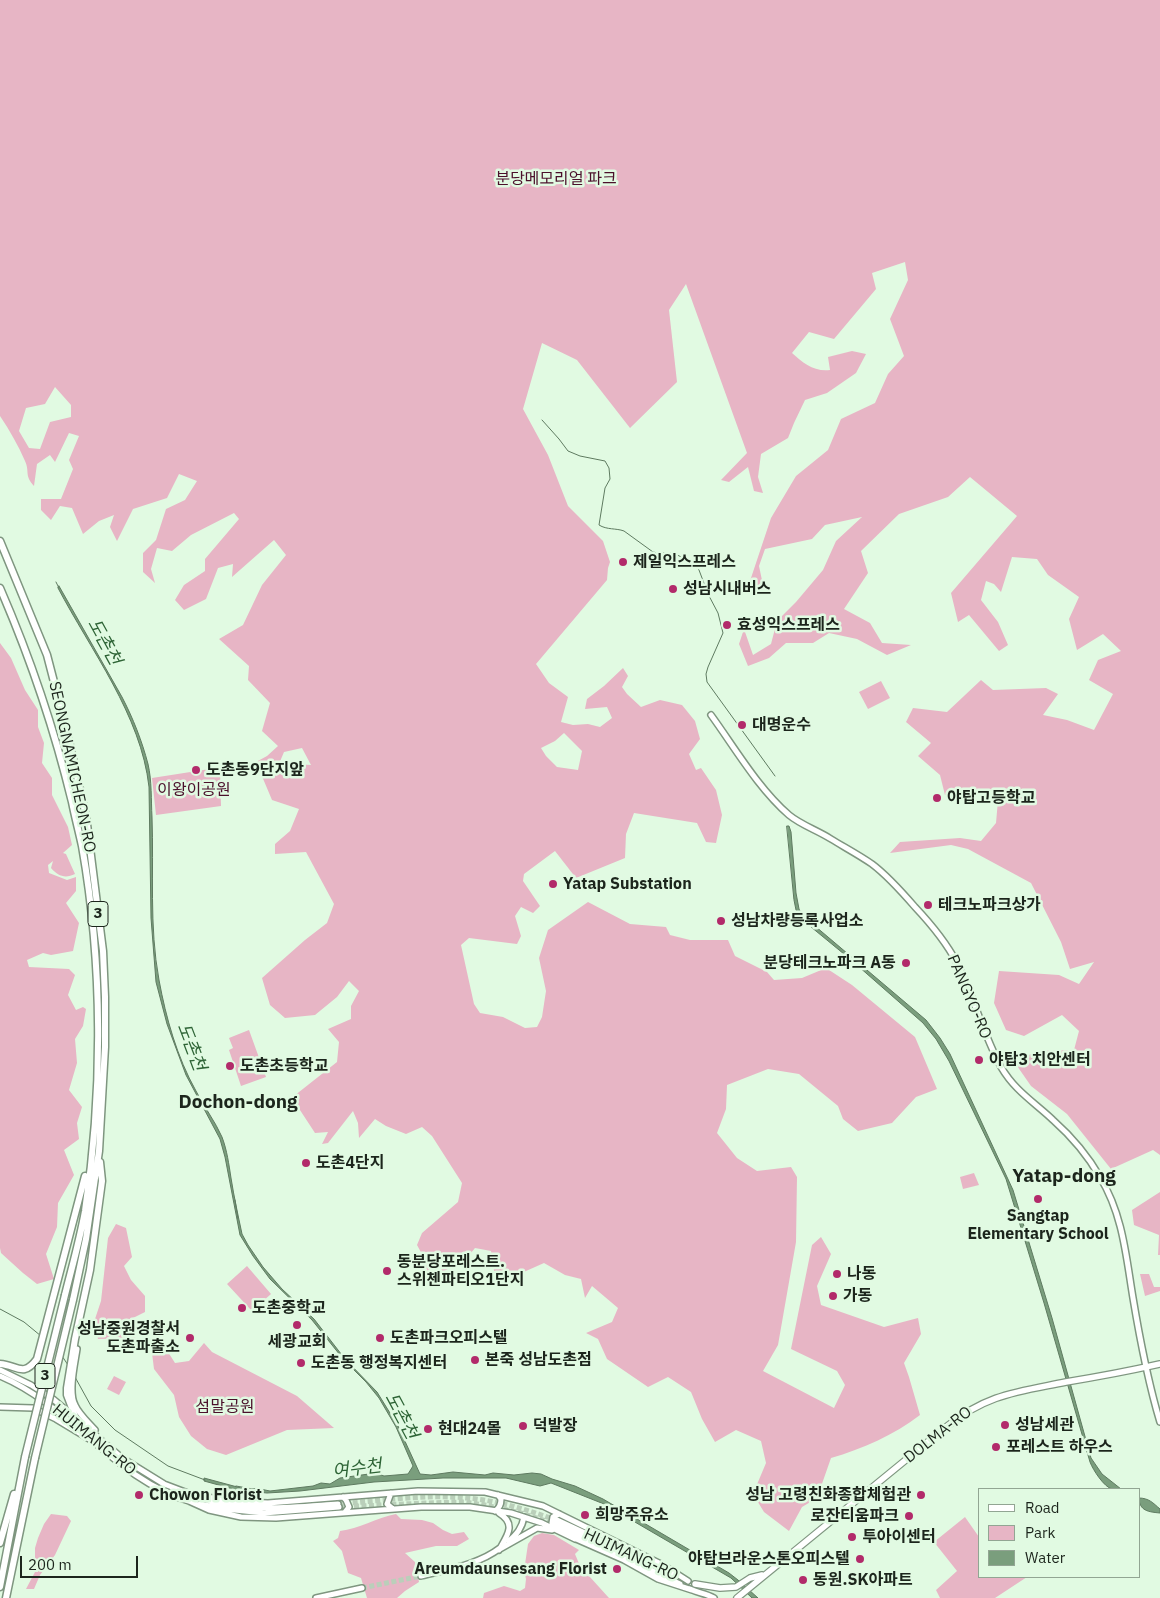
<!DOCTYPE html>
<html>
<head>
<meta charset="utf-8">
<style>
	body { margin:0 }
	#map { position:relative; width:1160px; height:1598px; overflow:hidden; background:#e1fae2; font-family:"IBM Plex Sans",sans-serif }
	canvas { display:block }
	.legend { position:absolute; left:978px; top:1488px; width:162px; height:90px; box-sizing:border-box; background:#e1fae2; border:1px solid #92a593; margin:0; padding:6px 9px; list-style:none; font-size:15px; color:#1c251c }
	.legend li { display:flex; align-items:center; gap:10px; height:25px }
	.legend b { width:25px; border:1px solid #92a593 }
	.scale { position:absolute; left:20px; top:1556px; width:118px; height:22px; box-sizing:border-box; border:2px solid #1c251c; border-top:0; padding-left:6px; font-size:15px; line-height:18px; white-space:nowrap; color:#1c251c; -webkit-text-stroke:4px #e1fae2; paint-order:stroke }
</style>
</head>
<body>
<div id="map">
<canvas width="1160" height="1598"></canvas>
<ul class="legend">
<li><b style="height:6px;background:#fff"></b>Road</li>
<li><b style="height:14px;background:#e7b5c5"></b>Park</li>
<li><b style="height:14px;background:#7a9e7d"></b>Water</li>
</ul>
<div class="scale">200 m</div>
</div>
<script>
const c = document.querySelector('canvas').getContext('2d');
c.lineJoin = 'round';
function fillPath(path, color) { c.fillStyle = color; c.fill(path, 'evenodd'); }
function trace(path, color, width, dash) { c.strokeStyle = color; c.lineWidth = width; c.lineCap = dash ? 'butt' : 'round'; c.setLineDash(dash || []); c.stroke(path); }
function label(font, color, halo, rows, align = 'center') {
  c.font = font + ' "IBM Plex Sans","Noto Sans KR",sans-serif'; c.lineWidth = 5; c.setLineDash([]); c.textBaseline = 'middle'; c.strokeStyle = halo; c.fillStyle = color; for (const [text, x, y, turn = 0] of rows) {
    c.save(); c.translate(x, y); c.rotate((+turn || 0) * Math.PI / 180); c.textAlign = isNaN(turn) ? turn : align; if (halo) c.strokeText(text, 0, 0); c.fillText(text, 0, 0); c.restore();
  }
}
fillPath(new Path2D(`
	M0,0H1160V1155L1153,1150L1111,1169L1067,1114L1031,1086L1015,1063L1036,1051L1074,1050L1079,1031L1062,1015L1024,1036L1006,1030L994,1003L999,971L1059,975L1079,984L1094,962L1070,969L1061,942L1031,883L968,849L951,845L890,853L900,842L960,838L981,841L996,823L999,789L945,795L940,775L918,756L931,743L906,722L913,708L947,712L981,680L993,690L1046,688L1058,694L1043,715L1067,720L1094,730L1113,694L1089,680L1098,660L1121,651L1103,634L1077,650L1069,619L1079,597L1048,575L1037,559L1012,557L1001,592L994,584L986,581L981,600L998,622L1008,645L999,651L969,615L958,622L951,593L1017,516L970,477L948,497L899,514L861,551L868,573L844,609L870,623L882,643L911,645L887,655L857,639L829,633L813,643H786L769,658L748,666L739,644L744,629L753,655L771,644L777,621L796,602L823,570L836,541L862,517L825,525L812,539L765,549L759,566L763,585L749,593L750,581L771,518L796,476L828,450L841,419L875,403L888,374L904,356L890,319L908,280L905,262L872,273L876,289L834,339L809,332L792,353C803,363 814,372 830,370L828,357L852,351L866,354L856,373L827,393L805,400L794,423L788,438L761,454L758,477L763,493L754,491L748,467L729,482L721,480L747,453L686,284L669,310L677,382L630,428L577,360L542,343L523,409L548,455L568,506L603,541L610,562L608,568L607,580L536,664L549,683L568,697L561,722L573,725L588,724L600,727L612,718L607,707L585,709L587,699L604,686L623,668L628,676L622,687L627,694L641,707L660,700L682,705L695,721L700,739L689,754L696,770L701,768L716,790L722,815L716,843L706,842L697,823L634,813L626,834L625,858L576,878L555,851L524,874L523,881L540,906L533,913L521,907L515,916L521,936L517,944L469,938L461,945L474,1004L480,1013L503,1017L525,1028L537,1027L542,1017L546,991L539,958L548,930L588,902L630,924L666,927L670,935L690,940H728L735,956L767,972L774,980L802,978L826,968L852,985L915,1037L937,1089L916,1097L892,1123L858,1131L843,1119L838,1106L799,1074L768,1069L727,1085L726,1109L717,1133L737,1158L757,1171L791,1167L797,1177L796,1242L778,1345L763,1371L834,1408L845,1385L837,1371L791,1349L812,1245L821,1237L831,1254L817,1286L821,1305L884,1327L918,1318L921,1334L904,1363L909,1377L920,1415C894,1435 862,1449 831,1458L817,1498L802,1507L789,1531L764,1512L753,1494L766,1463L761,1441L736,1430L715,1442L702,1419L691,1392L668,1377L648,1387L607,1359L598,1339L586,1333L612,1322L618,1308L592,1286L585,1298L581,1279L565,1275L544,1263L517,1275L494,1271L491,1251L475,1248L466,1259L437,1275L435,1270L421,1274L413,1268L423,1256L417,1245L422,1233L458,1202L462,1183L432,1136L422,1127L406,1134L386,1126L375,1119L359,1138L358,1123L353,1111L328,1143L322,1144L328,1132L315,1133L298,1107L294,1096L337,1062L339,1042L328,1029L351,1019V1006L359,991L349,981L337,997L315,1015L285,1018L270,1005L262,978L305,940L327,923L334,904L306,852L275,854V844L290,831L299,809L272,800L256,762L267,756L278,746L262,731L270,703L248,680L249,666L219,639L243,625L262,585L286,555L274,540L232,577L233,564L218,568L206,599L184,610L175,600L184,585L205,571V559L239,519L234,513L191,535L172,551L157,548L151,569L155,583L143,572V553L156,540L166,509L185,500L197,481L179,474L167,498L133,509L117,541L110,527L114,515L99,521L83,534L72,508L60,506L51,520L41,510V499H61L73,469L69,460L79,436L69,433L55,462L50,455L37,464L34,486C24,475 30,472 25,461C18,445 10,431 0,416ZM55,387L71,405V417L50,422L40,449L29,448L19,431L26,408L45,404ZM564,733L582,751L578,770L557,767L546,756L541,748L555,741ZM302,748L311,765L294,764L288,774L276,771L284,752Z
	M0,643L11,658L25,690L38,710V727L44,743L42,763L52,778V795L68,827L72,845L63,853L66,854L75,874C65,879 58,876 51,868L53,861L48,865L49,873L67,880L76,877V891L66,903L79,923L73,951L51,955L43,953L27,960L29,967L69,969L75,975L68,995L76,1010L83,1007L86,1009L83,1026L75,1039L77,1063L69,1090L82,1107L77,1123L79,1139L64,1150L74,1175L58,1203L57,1227L46,1254L54,1279L37,1284L23,1273L1,1253L0,1248Z
	M881,681L890,698L868,709L859,692Z
	M216,768L220,770L221,806L156,815L152,778Z
	M249,1030L266,1077L241,1086L229,1050L233,1048L229,1038Z
	M974,1173L979,1185L963,1189L960,1177Z
	M1160,1192V1255H1158L1159,1235L1134,1225L1132,1210Z
	M116,1224L126,1228L132,1257L124,1266L131,1280L145,1296V1312L127,1321L128,1333L136,1338L98,1339L94,1322L101,1301L108,1238Z
	M247,1266L271,1294L253,1310H251L227,1284Z
	M1140,1274H1149L1154,1287H1160V1291L1145,1296Z
	M161,1341L175,1363L189,1361L204,1343L212,1352L297,1396L334,1428L287,1430L226,1455L207,1449L191,1436L179,1417L174,1395L154,1369L152,1353Z
	M114,1376L126,1382L119,1395L107,1389Z
	M51,1514L67,1516L71,1521L55,1555L40,1575L34,1589H26L35,1572V1548L38,1538L44,1524Z
	M396,1514L401,1519L422,1520L433,1523L443,1530L452,1534L464,1532L469,1539L457,1546H436L405,1553L415,1562L419,1582L405,1591L397,1598H367L361,1578L348,1573L342,1551L333,1541L338,1538L340,1531C359,1529 376,1518 396,1514Z
	M965,1517L979,1537V1577H1027L995,1598H940L936,1590L957,1571L934,1542Z
	M542,1533L554,1535L579,1550L575,1554L580,1566L609,1598H483L484,1593L504,1586L520,1591L525,1588L526,1579L524,1571L528,1544L534,1536Z`), '#e7b5c5');
const water = new Path2D(`
	M59,586L122,697C133,718 142,741 148,764C152,781 151,800 152,817C154,871 149,926 159,980C166,1018 177,1057 196,1091C204,1107 215,1121 222,1137C227,1150 229,1165 231,1178C234,1197 238,1215 242,1234L248,1245L263,1267L282,1289L314,1319L345,1359L377,1392L398,1426L420,1474L431,1475L453,1472L485,1475L493,1473L514,1475L532,1473L541,1474L552,1479L575,1486L603,1499L729,1573L738,1580L758,1598H752L731,1578L604,1504L551,1483L540,1486L506,1478H443L374,1482L300,1491L267,1493L237,1490L204,1481V1478L241,1488L260,1489L270,1491L313,1486L321,1483L330,1484L340,1478L376,1473L384,1476L408,1474L413,1466L396,1427L379,1398L366,1382L344,1360L312,1320L270,1279L253,1256L240,1235L225,1157L220,1139L186,1075L167,1024L156,982L151,918L149,787C141,715 91,651 58,588Z
	M787,826H789L791,832L796,893L799,909L802,915L926,1020L940,1038L950,1054L1013,1190L1052,1318L1091,1458L1102,1474L1121,1489C1118,1489 1115,1490 1112,1489C1104,1487 1093,1470 1090,1462L1044,1303L1006,1179L949,1061L936,1039L923,1023L850,959L805,922L796,910L794,900Z
	M1139,1498C1149,1498 1153,1503 1160,1509V1513C1149,1512 1139,1511 1139,1498Z`);
fillPath(water, '#7a9e7d');
trace(water, '#5e7a60', 1);
trace(new Path2D(`
	M542,420L559,439L568,451L580,456L605,461L609,468L610,479L605,488L599,525C607,530 616,528 624,531L653,552L658,553H673L694,563L699,570L708,594L718,613L723,633L708,667L706,674L707,682L775,776
	M56,582L59,588
	M235,1200L238,1219
	M0,1309L24,1322L41,1336
	M62,1356L68,1365
	M75,1377L91,1406L115,1430L168,1466L205,1480
	M236,1486L247,1488`), '#5e7a60', 1);
trace(new Path2D(`
	M338,1504C380,1501 425,1494 466,1498C497,1500 527,1510 556,1520
	M339,1507L425,1503L464,1502L485,1505L521,1513L555,1524
	M362,1588L421,1576`), '#bacfba', 5, [5, 2.5]);
const secondary = new Path2D(`
	M711,715C735,748 758,788 789,815C801,825 817,830 831,839C844,847 859,855 872,864C888,876 902,892 915,907C931,924 946,942 957,963C974,997 983,1034 1001,1067C1015,1091 1034,1102 1053,1120C1071,1136 1088,1156 1100,1177C1123,1215 1126,1256 1133,1298C1140,1340 1148,1382 1160,1422
	M77,1349C75,1363 68,1392 75,1405C79,1414 88,1422 95,1430
	M0,1370L31,1385L53,1399L122,1458L164,1484L193,1495
	M0,1376C72,1406 115,1481 192,1502
	M0,1407L33,1408L56,1419L91,1440
	M391,1493L387,1504L393,1509
	M191,1495L243,1502L268,1503L418,1491L485,1492L543,1506L663,1565L688,1581
	M343,1497L346,1500L349,1507L345,1512
	M204,1499C247,1513 294,1507 338,1504
	M189,1501L209,1510L241,1517L276,1518L421,1507H470L511,1513L542,1523L575,1539
	M200,1504L225,1509L264,1513L339,1507
	M495,1511C500,1508 501,1504 501,1499L498,1495
	M557,1520L675,1575
	M555,1524L680,1584
	M553,1528L552,1523L553,1517L559,1514
	M574,1538L624,1560L658,1579L692,1590
	M509,1541C517,1534 522,1528 524,1517
	M498,1550L537,1528L552,1530
	M499,1550C507,1536 517,1524 499,1513
	M421,1576C448,1569 478,1565 500,1548
	M690,1589C698,1593 705,1593 714,1598
	M316,1598L362,1588`);
const primary = new Path2D(`
	M695,1584L720,1588L736,1587L750,1578L762,1575
	M737,1598L946,1427C987,1394 1017,1392 1066,1382C1097,1377 1129,1371 1160,1364`);
const highway = new Path2D(`
	M0,541L47,655L67,732L86,816L103,951L105,997V1047L99,1151L86,1239L73,1300
	M0,588C30,657 54,728 72,802C75,817 79,832 82,846C103,965 103,1092 85,1211C80,1239 72,1267 65,1295
	M0,1364C17,1365 23,1378 37,1359L85,1176
	M75,1416L67,1395V1388L75,1339L90,1270L102,1181L100,1162
	M0,1543L14,1494
	M0,1587L25,1457
	M6,1598L35,1458`);
trace(secondary, '#7f9680', 8);
trace(primary, '#7f9680', 8);
trace(highway, '#7f9680', 9);
trace(secondary, '#fff', 5);
trace(primary, '#fff', 5.5);
trace(highway, '#fff', 6);
const highwayBridge = new Path2D(`
	M25,1457L65,1295
	M35,1458L73,1300`);
trace(highwayBridge, '#7f9680', 9, []);
trace(highwayBridge, '#fff', 6);
for (const [x, y, r, color] of [
	[623,562,5,"#b22a6a"],
	[673,589,5,"#b22a6a"],
	[727,625,5,"#b22a6a"],
	[742,725,5,"#b22a6a"],
	[196,770,5,"#b22a6a"],
	[937,798,5,"#b22a6a"],
	[553,884,5,"#b22a6a"],
	[928,905,5,"#b22a6a"],
	[721,921,5,"#b22a6a"],
	[906,963,5,"#b22a6a"],
	[979,1060,5,"#b22a6a"],
	[230,1066,5,"#b22a6a"],
	[306,1163,5,"#b22a6a"],
	[1038,1199,5,"#b22a6a"],
	[387,1271,5,"#b22a6a"],
	[837,1274,5,"#b22a6a"],
	[833,1296,5,"#b22a6a"],
	[242,1308,5,"#b22a6a"],
	[297,1325,5,"#b22a6a"],
	[190,1338,5,"#b22a6a"],
	[380,1338,5,"#b22a6a"],
	[475,1360,5,"#b22a6a"],
	[301,1363,5,"#b22a6a"],
	[1005,1425,5,"#b22a6a"],
	[523,1426,5,"#b22a6a"],
	[428,1429,5,"#b22a6a"],
	[996,1447,5,"#b22a6a"],
	[139,1495,5,"#b22a6a"],
	[921,1495,5,"#b22a6a"],
	[585,1515,5,"#b22a6a"],
	[909,1516,5,"#b22a6a"],
	[852,1537,5,"#b22a6a"],
	[860,1559,5,"#b22a6a"],
	[617,1569,5,"#b22a6a"],
	[803,1580,5,"#b22a6a"]
]) { const dot = new Path2D(); dot.arc(x, y, r, 0, 2 * Math.PI); c.fillStyle = color; c.fill(dot); trace(dot, '#e1fae2', 2); }
for (const [x, y, w] of [
	[98,914,20],
	[45,1376,20]
]) { const box = new Path2D(); box.roundRect(x - w / 2, y - 12.5, w, 25, 4); c.fillStyle = '#e1fae2'; c.fill(box); trace(box, '#1c251c', 1); }
label('bold 15px', '#1c251c', null, [
	["3",98,914],
	["3",45,1376]
]);
label('16px', '#4b102b', '#e1fae2', [
	["분당메모리얼 파크",556,179],
	["이왕이공원",194,790],
	["섬말공원",225,1407]
]);
label('bold 16px', '#1c251c', '#e1fae2', [
	["제일익스프레스",633,562],
	["성남시내버스",683,589],
	["효성익스프레스",737,625],
	["대명운수",752,725],
	["도촌동9단지앞",206,770],
	["야탑고등학교",947,798],
	["Yatap Substation",563,884],
	["테크노파크상가",938,905],
	["성남차량등록사업소",731,921],
	["분당테크노파크 A동",896,963,"right"],
	["야탑3 치안센터",989,1060],
	["도촌초등학교",240,1066],
	["도촌4단지",316,1163],
	["Sangtap",1038,1216,"center"],
	["Elementary School",1038,1234,"center"],
	["동분당포레스트.",397,1262],
	["스위첸파티오1단지",397,1280],
	["나동",847,1274],
	["가동",843,1296],
	["도촌중학교",252,1308],
	["성남중원경찰서",180,1329,"right"],
	["도촌파출소",180,1347,"right"],
	["도촌파크오피스텔",390,1338],
	["세광교회",297,1342,"center"],
	["본죽 성남도촌점",485,1360],
	["도촌동 행정복지센터",311,1363],
	["성남세관",1015,1425],
	["덕발장",533,1426],
	["현대24몰",438,1429],
	["포레스트 하우스",1006,1447],
	["Chowon Florist",149,1495],
	["성남 고령친화종합체험관",911,1495,"right"],
	["희망주유소",595,1515],
	["로잔티움파크",899,1516,"right"],
	["투아이센터",862,1537],
	["야탑브라운스톤오피스텔",850,1559,"right"],
	["Areumdaunsesang Florist",607,1569,"right"],
	["동원.SK아파트",813,1580]
], 'left');
label('16px', '#1c251c', '#e1fae2', [
	["SEONGNAMICHEON-RO",72,767,78],
	["PANGYO-RO",969,997,67],
	["DOLMA-RO",938,1435,-38],
	["HUIMANG-RO",94,1440,39],
	["HUIMANG-RO",631,1555,25]
]);
label('italic 18px', '#2e6436', '#e1fae2', [
	["도촌천",104,642,61],
	["도촌천",191,1047,69],
	["도촌천",401,1416,62],
	["여수천",357,1469,-7]
]);
label('bold 19px', '#1c251c', '#e1fae2', [
	["Dochon-dong",238,1103],
	["Yatap-dong",1064,1177]
]);
</script>
</body>
</html>
